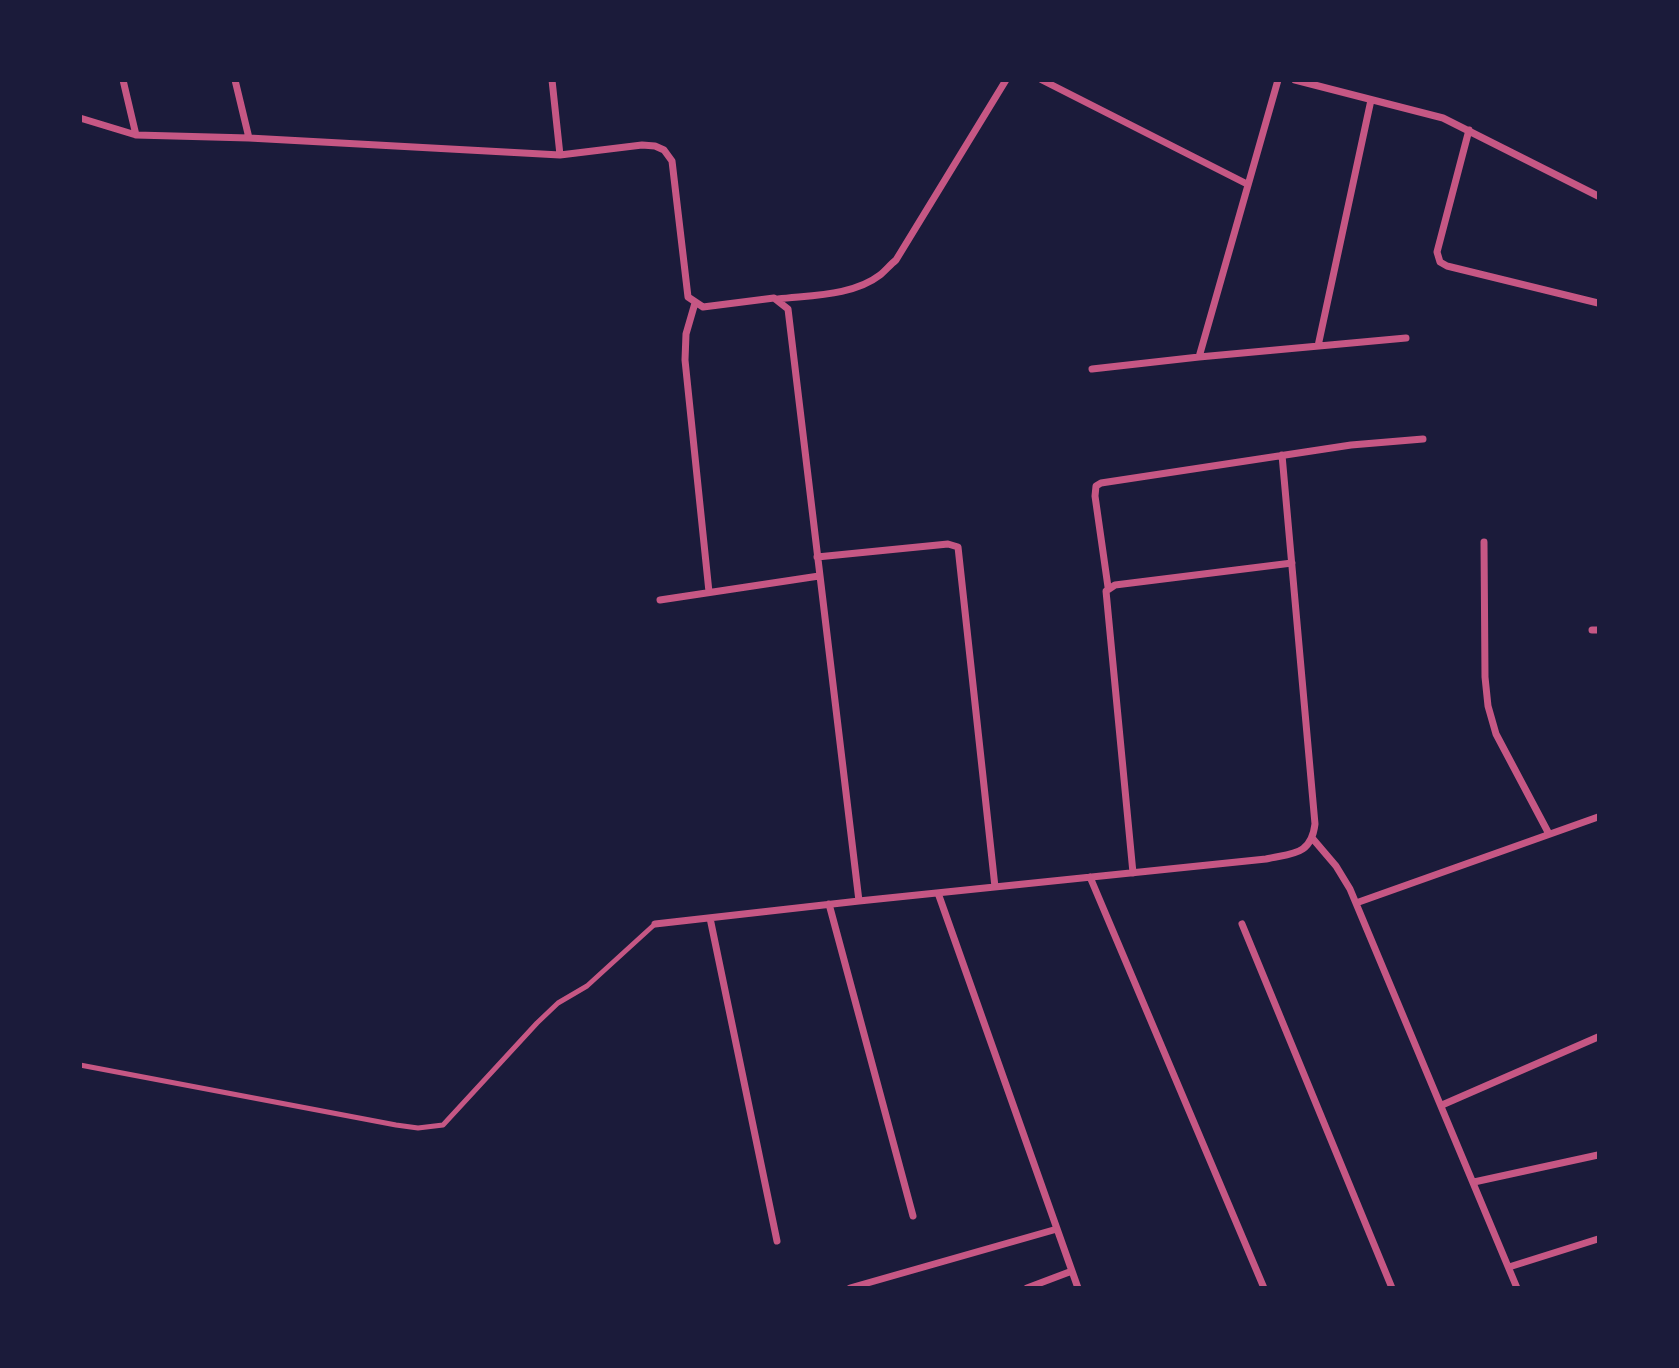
<!DOCTYPE html>
<html>
<head>
<meta charset="utf-8">
<style>
	body { margin:0 }
	#map { position:relative; width:1679px; height:1368px; overflow:hidden; background:#1b1b3a; font-family:"PT Sans",sans-serif }
	canvas { display:block }
	.frame { position:absolute; inset:0; border:82px solid #1b1b3a; pointer-events:none }
</style>
</head>
<body>
<div id="map">
<canvas width="1679" height="1368"></canvas>
<div class="frame"></div>
</div>
<script>
const c = document.querySelector('canvas').getContext('2d');
c.lineJoin = 'round';
function trace(path, color, width, dash) { c.strokeStyle = color; c.lineWidth = width; c.lineCap = dash ? 'butt' : 'round'; c.setLineDash(dash || []); c.stroke(path); }
trace(new Path2D(`
	M80,1065L396,1125L418,1128L443,1125L537,1023L558,1003L587,986L655,924`), '#c65784', 5);
trace(new Path2D(`
	M123,80L136,135
	M235,80L249,138
	M552,80L560,155
	M1042,80L1247,184
	M1295,80L1443,118L1598,196
	M80,118L136,135L249,138L560,155L642,145L655,146L664,150L672,161L688,297L703,307L774,298L788,309L859,901
	M1469,130L1437,252L1440,262L1447,266L1598,303
	M778,299C810,295 853,296 880,275C885,271 890,265 896,260L1006,80
	M695,303L686,334L685,360L709,592
	M1318,346L1371,100
	M1199,357L1278,80
	M1092,369L1199,357L1406,338
	M1484,542L1485,677L1488,706L1496,734L1549,834
	M817,557L948,544L958,547L995,887
	M1108,587L1095,496L1096,486L1101,483L1351,445L1423,439
	M660,600L819,576
	M1592,630H1598
	M1313,839L1336,866L1350,889L1517,1288
	M1133,873L1106,591L1115,585L1292,563
	M1090,877L1264,1288
	M938,893L1078,1288
	M1356,903L1598,817
	M829,904L913,1216
	M710,918L777,1241
	M655,924L859,901L1266,859C1292,853 1311,856 1315,824L1282,455
	M1242,924L1392,1288
	M1442,1105L1598,1037
	M1474,1182L1598,1155
	M1509,1267L1598,1239
	M850,1288L1057,1229
	M1027,1288L1072,1271`), '#c65784', 7);
</script>
</body>
</html>
